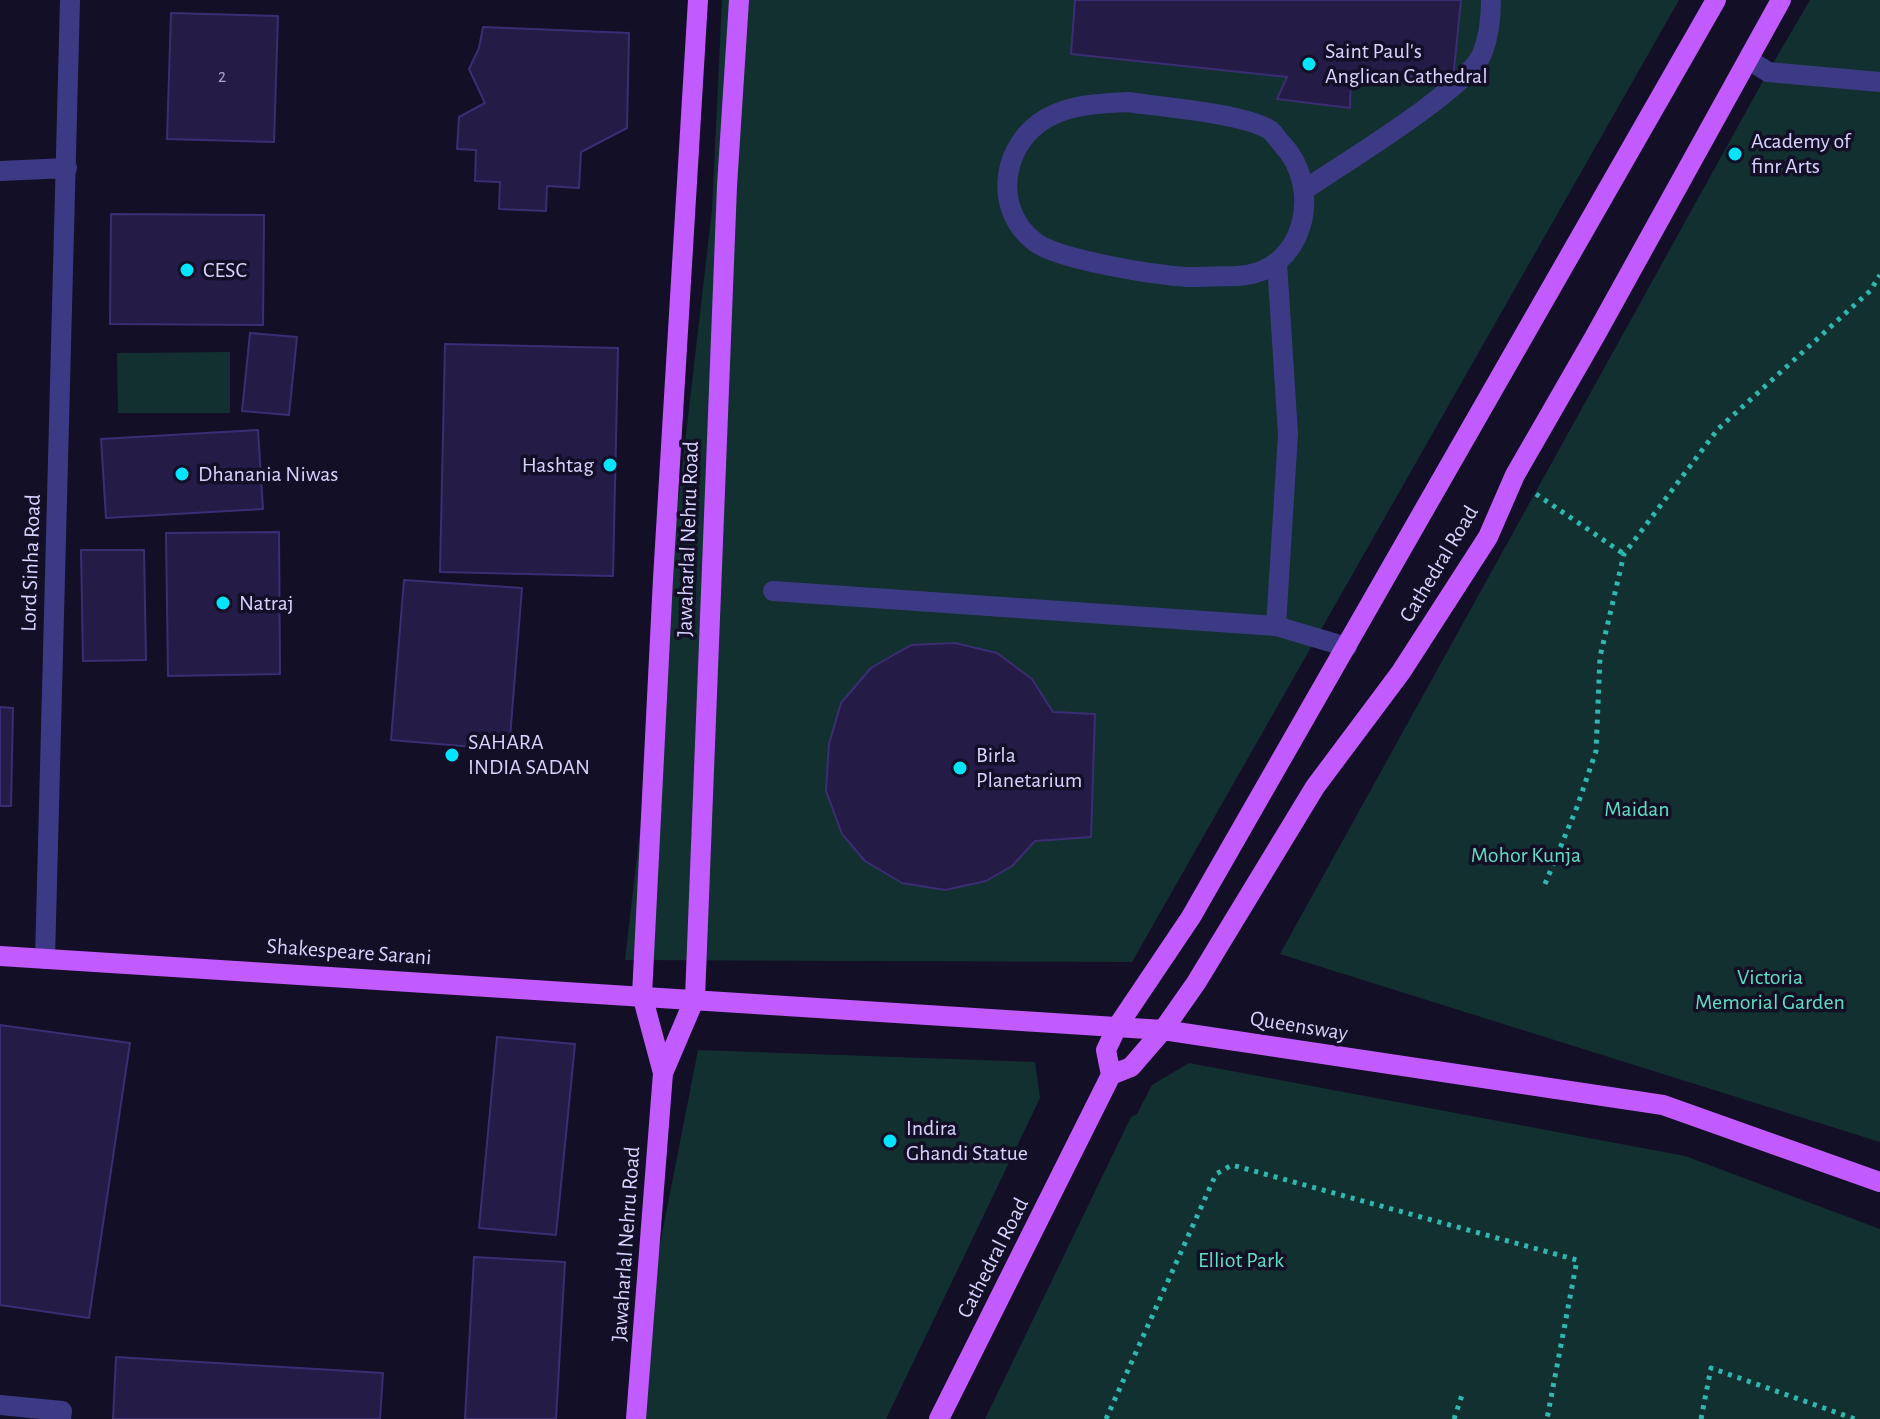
<!DOCTYPE html>
<html>
<head>
<meta charset="utf-8">
<style>
	body { margin:0 }
	canvas { display:block; background:#130f26 }
</style>
</head>
<body>
<canvas width="1880" height="1419"></canvas>
<script>
const c = document.querySelector('canvas').getContext('2d');
c.lineJoin = 'round';
function fillPath(path, color) { c.fillStyle = color; c.fill(path, 'evenodd'); }
function trace(path, color, width, dash) { c.strokeStyle = color; c.lineWidth = width; c.lineCap = dash ? 'butt' : 'round'; c.setLineDash(dash || []); c.stroke(path); }
function label(font, color, halo, rows, align = 'center') {
  c.font = font + ' "Alegreya Sans",sans-serif'; c.lineWidth = 7; c.setLineDash([]); c.textBaseline = 'middle'; c.strokeStyle = halo; c.fillStyle = color; for (const [text, x, y, turn = 0] of rows) {
    c.save(); c.translate(x, y); c.rotate((+turn || 0) * Math.PI / 180); c.textAlign = isNaN(turn) ? turn : align; if (halo) c.strokeText(text, 0, 0); c.fillText(text, 0, 0); c.restore();
  }
}
fillPath(new Path2D(`
	M722,0H1679L1132,962L625,960L712,210Z
	M1810,0H1880V1142L1280,954L1768,72Z
	M230,352V413H118L117,353Z
	M698,1050L1035,1062L1040,1098L886,1419H641L645,1321Z
	M1189,1063L1685,1156L1880,1229V1419H985L1131,1117L1137,1114L1152,1085Z`), '#12302f');
const building = new Path2D(`
	M1075,0H1461L1453,79L1351,73L1350,108L1277,99L1287,77L1071,54Z
	M171,13L278,16L274,142L167,139Z
	M483,27L629,33L627,128L581,152L579,188L547,186L546,211L499,209L500,182L475,181L476,150L457,149L459,117L485,103L469,69L479,48Z
	M111,214L264,215L263,325L110,324Z
	M250,333L297,337L289,415L242,411Z
	M445,344L618,348L613,576L440,572Z
	M258,430L263,509L106,518L101,439Z
	M279,532L280,674L168,676L166,533Z
	M81,550H144L146,660L83,661Z
	M404,580L522,588L509,750L391,740Z
	M955,643L997,653L1032,679L1053,712L1095,714L1091,837L1035,841L1012,866L986,881L945,890L902,883L865,861L842,834L826,791L829,744L841,703L871,668L911,645Z
	M0,707L13,708L11,806H0Z
	M0,1025L130,1043L89,1318L0,1305Z
	M497,1037L575,1044L556,1235L479,1228Z
	M474,1257L565,1262L556,1419H465Z
	M116,1357L383,1373L380,1419H113Z`);
fillPath(building, '#241b47');
trace(building, '#3b2d73', 2);
trace(new Path2D(`
	M1536,494L1624,554
	M1545,884L1577,807L1596,751L1600,657L1624,554L1718,429L1870,291L1880,275
	M1106,1419L1216,1174L1232,1165L1577,1260L1547,1419
	M1454,1419L1463,1392
	M1701,1419L1711,1368L1855,1419`), '#2fb8b0', 5, [4, 6]);
trace(new Path2D(`
	M1749,60L1768,72L1880,82
	M1127,102C1161,107 1242,113 1270,130C1274,133 1278,140 1282,144C1324,188 1305,274 1237,276C1221,276 1204,277 1188,277C1155,275 1059,260 1035,242C995,212 1000,152 1039,123C1065,104 1096,104 1127,102Z
	M0,171L67,168
	M1306,189C1342,164 1467,89 1482,54C1489,37 1491,18 1491,0
	M1277,263L1288,434L1276,626L1347,647
	M773,591L1276,626
	M45,959L70,0
	M0,1405L62,1411L61,1419`), '#3d3a85', 20);
trace(new Path2D(`
	M0,956L1163,1030L1663,1105L1880,1182
	M663,1073L642,995L663,579L698,0
	M1111,1075L1106,1050L1117,1027L1191,917L1716,0
	M636,1419L663,1073L695,998L727,186L739,0
	M939,1419L1111,1075L1131,1067L1163,1030L1196,983L1315,787L1401,672L1488,537L1515,475L1595,336L1781,0`), '#c25bff', 20);
for (const [x, y, r, color] of [
	[1309,64,8,"#00e5ff"],
	[1735,154,8,"#00e5ff"],
	[187,270,8,"#00e5ff"],
	[610,465,8,"#00e5ff"],
	[182,474,8,"#00e5ff"],
	[223,603,8,"#00e5ff"],
	[452,755,8,"#00e5ff"],
	[960,768,8,"#00e5ff"],
	[890,1141,8,"#00e5ff"]
]) { const dot = new Path2D(); dot.arc(x, y, r, 0, 2 * Math.PI); c.fillStyle = color; c.fill(dot); trace(dot, '#130f26', 3); }
label('18px', '#aca6d1', null, [
	["2",222,77]
]);
label('22px', '#d9d4ff', '#130f26', [
	["Saint Paul's",1325,51],
	["Anglican Cathedral",1325,76],
	["Academy of",1751,141],
	["finr Arts",1751,166],
	["CESC",203,270],
	["Hashtag",594,465,"right"],
	["Dhanania Niwas",198,474],
	["Natraj",239,603],
	["SAHARA",468,742],
	["INDIA SADAN",468,767],
	["Birla",976,755],
	["Planetarium",976,780],
	["Indira",906,1128],
	["Ghandi Statue",906,1153]
], 'left');
label('22px', '#d9d4ff', '#130f26', [
	["Jawaharlal Nehru Road",688,539,-88],
	["Lord Sinha Road",31,563,-88],
	["Cathedral Road",1439,564,-59],
	["Shakespeare Sarani",349,952,4],
	["Queensway",1299,1026,9],
	["Jawaharlal Nehru Road",626,1244,-86],
	["Cathedral Road",993,1258,-63]
]);
label('22px', '#5fe0c0', '#130f26', [
	["Maidan",1637,809],
	["Mohor Kunja",1526,855],
	["Victoria",1770,977],
	["Memorial Garden",1770,1002],
	["Elliot Park",1241,1260]
]);
</script>
</body>
</html>
